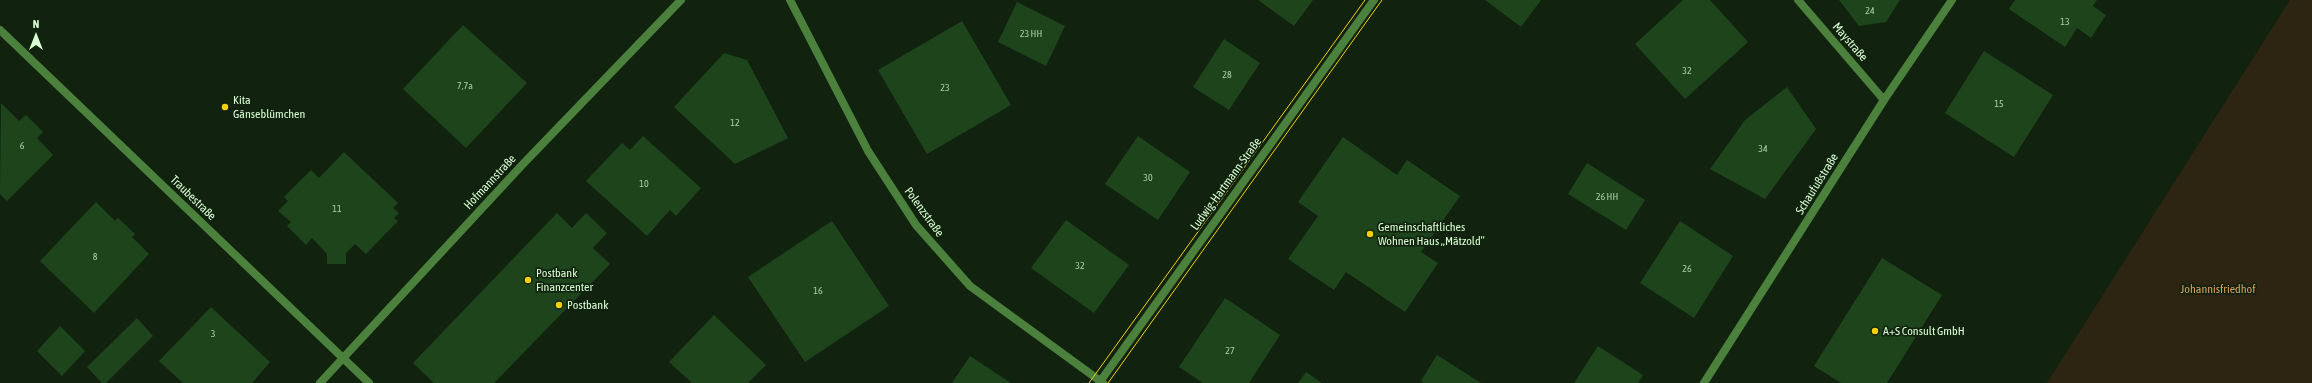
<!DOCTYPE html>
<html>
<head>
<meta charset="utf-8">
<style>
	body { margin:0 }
	#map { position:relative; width:2312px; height:383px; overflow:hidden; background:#11230f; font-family:"Asap Condensed",sans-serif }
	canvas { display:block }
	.north { position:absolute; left:16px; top:16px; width:40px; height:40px; -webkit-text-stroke:3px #11230f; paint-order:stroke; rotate:0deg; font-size:11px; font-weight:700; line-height:16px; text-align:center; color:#d9fdd3 }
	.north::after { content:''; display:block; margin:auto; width:14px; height:18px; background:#d9fdd3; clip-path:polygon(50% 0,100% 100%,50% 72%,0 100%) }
</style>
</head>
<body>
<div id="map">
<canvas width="2312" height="383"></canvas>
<div class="north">N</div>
</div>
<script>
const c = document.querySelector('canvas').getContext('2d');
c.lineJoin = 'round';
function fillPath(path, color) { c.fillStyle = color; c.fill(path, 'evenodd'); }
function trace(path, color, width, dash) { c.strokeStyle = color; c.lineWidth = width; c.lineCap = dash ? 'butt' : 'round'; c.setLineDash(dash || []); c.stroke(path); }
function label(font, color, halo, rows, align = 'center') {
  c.font = font + ' "Asap Condensed",sans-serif'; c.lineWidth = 3.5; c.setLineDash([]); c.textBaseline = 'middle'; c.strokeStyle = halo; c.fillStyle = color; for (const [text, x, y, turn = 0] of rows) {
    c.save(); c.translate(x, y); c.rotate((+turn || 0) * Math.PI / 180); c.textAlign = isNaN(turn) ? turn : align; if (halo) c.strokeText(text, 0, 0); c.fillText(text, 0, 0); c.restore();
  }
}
fillPath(new Path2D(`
	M2290,0H2312V383H2047Z`), '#2d2512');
fillPath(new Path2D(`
	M1258,0H1313L1294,26Z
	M1485,0H1541L1521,27Z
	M1683,0H1710L1748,42L1685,99L1635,44Z
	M1839,0H1900L1886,22L1859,26Z
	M2015,0H2097L2093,6L2106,15L2091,38L2077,28L2065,47L2009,9Z
	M1017,2L1065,26L1046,66L998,42Z
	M962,21L1011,105L927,154L878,70Z
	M463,25L527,83L466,148L403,89Z
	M1224,39L1260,63L1229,110L1193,87Z
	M1984,51L2053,95L2014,157L1945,113Z
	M724,53L747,60L788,138L735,164L674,107Z
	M1787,87L1816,129L1765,199L1710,169L1745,120Z
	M1,103L19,121L26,115L43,132L37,138L53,155L7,201L0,194Z
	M643,136L701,188L676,216L670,210L647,236L586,181L622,143L630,150Z
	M1138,136L1190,172L1158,220L1105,184Z
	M1343,137L1397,175L1407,160L1460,196L1421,252L1438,263L1405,312L1346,272L1334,290L1288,259L1318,216L1298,202Z
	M344,152L398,203L393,208L399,213L394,218L398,221L366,254L355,244L346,253V264H327V254L312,238L306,245L287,226L291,222L278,211L288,201L284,197L311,170L319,178Z
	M1587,163L1645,200L1626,230L1568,194Z
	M96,202L115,221L118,218L135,234L132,237L149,254L94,313L40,261Z
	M557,213L572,228L586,213L607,233L593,248L610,264L494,383H434L413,363Z
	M1066,220L1129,265L1094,313L1031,268Z
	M832,221L889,306L805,362L748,277Z
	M1680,221L1733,256L1694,318L1640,283Z
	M1882,258L1942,295L1887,383H1841L1814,366Z
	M1225,298L1280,335L1249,383H1203L1179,367Z
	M211,307L270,362L252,383H183L159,361Z
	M714,315L766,365L748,383H692L669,362Z
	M137,318L153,336L106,383H102L87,367Z
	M60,326L85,351L62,376L37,351Z
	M1598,346L1643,375L1638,383H1574Z
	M1437,355L1481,383H1424L1421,381Z
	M970,356L1011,383H952Z
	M1306,372L1322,383H1298Z`), '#1e441c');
trace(new Path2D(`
	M790,0L868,151L916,225L970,286L1103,383
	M1798,0L1884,100
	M0,30L369,383
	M320,383L523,164L681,0
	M1099,383L1374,0
	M1704,383L1884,100L1952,0`), '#4b813c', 8);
trace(new Path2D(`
	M1089,383L1365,0
	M1108,383L1382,0`), '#f4d009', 1);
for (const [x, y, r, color] of [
	[225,107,4,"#f4d009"],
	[1370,234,4,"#f4d009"],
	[528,280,4,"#f4d009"],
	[559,305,4,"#f4d009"],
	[1875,331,4,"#f4d009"]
]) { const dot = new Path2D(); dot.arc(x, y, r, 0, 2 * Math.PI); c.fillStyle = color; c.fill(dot); trace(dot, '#11230f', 1.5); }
label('10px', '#aacfa5', null, [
	["24",1870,11],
	["13",2065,22],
	["23 HH",1031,34],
	["32",1687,71],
	["28",1227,75],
	["7,7a",465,86],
	["23",945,88],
	["15",1999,104],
	["12",735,123],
	["6",22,146],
	["34",1763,149],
	["30",1148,178],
	["10",644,184],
	["26 HH",1607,197],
	["11",337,209],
	["8",95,257],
	["32",1080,266],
	["26",1687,269],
	["16",818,291],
	["3",213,334],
	["27",1230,351]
]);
label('12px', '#d9fdd3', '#11230f', [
	["Maystraße",1850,42,49],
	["Hofmannstraße",490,182,-47],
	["Ludwig-Hartmann-Straße",1226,184,-54],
	["Schaufußstraße",1817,184,-58],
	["Traubestraße",193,198,44],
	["Polenzstraße",924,212,54]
]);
label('12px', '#d9fdd3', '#11230f', [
	["Kita",233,100],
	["Gänseblümchen",233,114],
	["Gemeinschaftliches",1378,227],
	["Wohnen Haus „Mätzold“",1378,241],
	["Postbank",536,273],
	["Finanzcenter",536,287],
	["Postbank",567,305],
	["A+S Consult GmbH",1883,331]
], 'left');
label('12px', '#db9e61', '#11230f', [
	["Johannisfriedhof",2218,289]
]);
</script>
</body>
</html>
